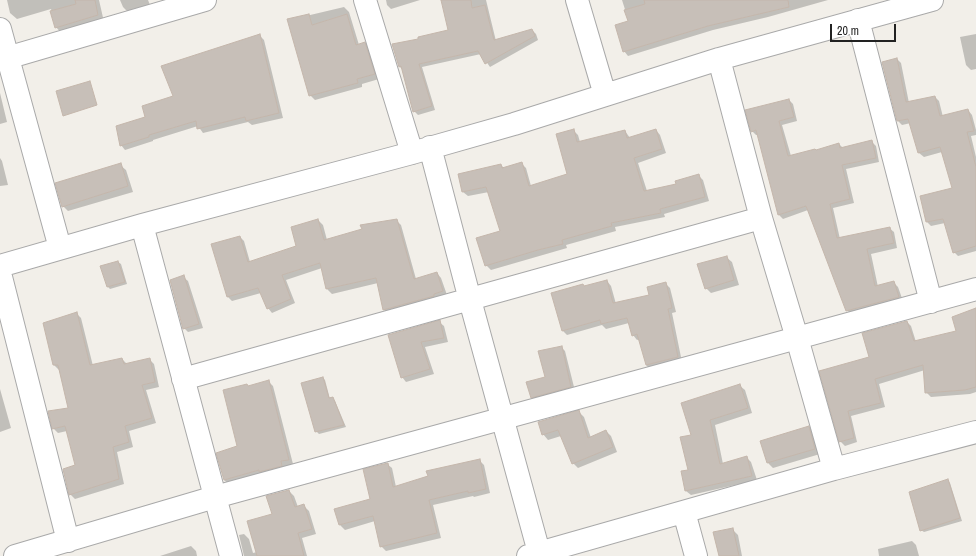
<!DOCTYPE html>
<html>
<head>
<meta charset="utf-8">
<style>
  body { margin:0 }
  #map { position:relative; width:976px; height:556px; overflow:hidden; background:#f2efe9; font-family:"Archivo Narrow",sans-serif }
  canvas { display:block }
  .scale { position:absolute; left:830px; top:24px; width:66px; height:18px; box-sizing:border-box; border:2px solid #222; border-top:0; padding-left:5px; font-size:12px; line-height:14px; white-space:nowrap; color:#222; -webkit-text-stroke:3px #fff; paint-order:stroke }
</style>
</head>
<body>
<div id="map">
<canvas width="976" height="556"></canvas>
<div class="scale">20 m</div>
</div>
<script>
const ctx = document.querySelector('canvas').getContext('2d');
ctx.lineJoin = 'round';
function fill(path, color) { ctx.fillStyle = color; ctx.fill(path, 'evenodd'); }
const poly = rows => new Path2D(rows.map(r => 'M' + r).join(''));
function strokePath(path, color, width, dash) { ctx.strokeStyle = color; ctx.lineWidth = width; ctx.lineCap = dash ? 'butt' : 'round'; ctx.setLineDash(dash || []); ctx.stroke(path); }
fill(poly([
  [7,0,99,0,104,22,62,34,56,27,51,9,17,19,10,13],
  [120,0,148,0,150,5,130,14,123,7],
  [386,0,420,0,391,9,387,5],
  [442,0,486,0,496,41,532,30,536,34,538,40,490,67,481,54,422,67,435,110,418,115,414,111,402,69,399,66,420,40,449,31],
  [622,0,828,0,768,17,713,30,628,56,624,51,629,22],
  [344,7,349,12,359,45,365,43,370,48,379,79,362,84,362,87,315,100,310,95,289,20],
  [976,34,976,69,971,70,966,65,960,37],
  [260,36,264,40,283,118,252,125,248,122,203,133,198,126,153,140,153,141,125,150,121,145,147,118],
  [897,59,901,63,909,103,935,97,939,101,943,117,968,110,972,115,976,130,976,135,971,136,976,157,976,251,958,256,954,252,945,223,931,226,927,222,953,189,942,152,924,157,919,153,911,123,902,125,898,121],
  [0,93,7,122,0,124],
  [789,100,793,104,797,121,782,125,791,156,816,151,839,144,843,148,871,141,876,146,879,162,846,169,854,203,833,208,840,239,889,228,894,232,897,248,871,254,878,287,894,283,898,287,903,301,851,314,847,310,808,210,783,219,779,215,759,135,756,135,752,131],
  [573,130,578,135,580,142,625,131,630,138,656,130,660,135,666,153,638,163,647,191,677,184,698,175,703,180,709,201,664,214,665,217,615,227,616,231,566,245,567,248,491,270,486,265,501,231,489,192,468,196,463,192,501,165,504,168,521,163,526,168,531,186,568,175],
  [0,158,2,161,8,185,0,186],
  [120,165,126,170,133,192,68,211,63,206],
  [318,220,323,225,327,240,396,220,401,225,416,279,437,273,441,278,447,295,389,314,384,310,378,283,332,294,327,289,322,268,286,280,295,303,272,313,268,308,261,293,232,301,227,296,240,237,244,241,250,262,298,247],
  [726,257,732,262,739,285,711,293,706,288],
  [118,262,121,264,127,284,110,289,108,287],
  [183,277,188,281,203,328,188,332,184,328],
  [607,281,611,286,616,304,650,295,665,283,670,288,676,312,672,313,682,362,651,370,646,365,640,339,637,340,633,335,629,323,606,329,602,325,567,335,563,331,584,287],
  [976,309,976,392,970,394,931,397,926,392,925,370,879,384,885,407,851,416,857,442,845,446,840,441,820,371,870,358,907,322,911,326,916,342,958,332],
  [77,314,81,318,93,366,122,359,127,364,149,359,154,364,159,387,146,390,156,423,129,431,133,447,117,452,124,484,75,499,70,494,76,466,67,431,58,433,53,428,69,408,59,370,54,365],
  [439,322,444,326,448,342,425,347,434,374,406,382,402,377,389,336],
  [561,347,565,351,575,391,536,401,532,397,547,378],
  [323,378,325,380,330,399,332,398,335,401,346,427,319,434,316,431],
  [268,381,273,386,293,464,230,485,224,480,238,447,249,387],
  [740,386,745,390,752,413,715,425,723,464,747,458,751,462,757,480,691,495,686,491,692,436],
  [0,389,11,428,0,432],
  [579,412,584,417,591,438,606,431,611,436,617,452,578,468,573,463,561,436,548,440,543,434],
  [809,427,814,433,820,454,773,468,768,463],
  [479,460,484,465,490,493,474,497,473,496,433,505,441,538,386,551,381,546,375,521,345,530,340,525,336,510,371,500,387,464,392,468,396,487],
  [948,480,950,483,962,521,924,532,921,530],
  [289,491,294,496,298,507,304,506,309,511,316,534,302,538,307,556,244,556,239,535,244,534,249,539,253,553,257,552,273,514],
  [732,529,738,535,742,556,720,556],
  [912,541,916,545,919,556,879,556,878,549],
  [191,546,196,551,197,556,160,556]
]), '#0003');
const building = poly([
  [75,0,95,0,98,15,55,28,50,11,76,4,75,0],
  [441,0,471,0,472,8,485,5,494,40,532,29,535,36,485,64,478,51,419,64,432,106,413,112,401,66,399,67,392,44,418,39,418,37,448,30,441,0],
  [644,0,788,0,789,7,708,26,623,52,615,25,628,21,624,10,645,4,644,0],
  [309,14,312,25,347,14,356,45,365,42,375,74,357,79,358,83,309,96,287,19,309,14],
  [260,34,279,113,246,121,245,117,197,129,196,121,149,135,149,137,120,146,116,126,145,117,142,106,173,96,161,66,260,34],
  [897,58,906,102,935,96,940,116,968,109,974,131,967,132,976,167,976,246,953,253,943,219,926,222,920,196,952,188,940,147,918,153,908,119,897,121,882,62,897,58],
  [90,81,97,105,63,116,56,91,90,81],
  [789,99,794,117,779,121,788,156,815,149,816,150,839,143,840,148,872,140,876,158,842,165,850,199,830,204,837,238,890,227,894,243,867,249,875,286,894,281,899,297,846,311,806,206,778,215,756,130,751,132,745,110,789,99],
  [574,129,577,142,625,130,627,138,656,129,662,149,634,158,644,191,676,184,675,181,699,174,705,197,660,209,661,213,611,223,612,226,562,240,563,244,538,250,485,266,476,238,500,231,486,187,462,192,458,174,501,164,502,168,522,162,529,186,567,174,556,134,574,129],
  [121,163,128,186,62,207,55,183,121,163],
  [318,219,324,240,362,229,360,225,397,219,414,279,437,272,443,291,434,294,434,296,383,310,376,278,326,289,320,263,282,275,291,299,267,309,258,288,227,297,211,244,240,236,248,262,296,246,291,227,318,219],
  [727,256,734,280,705,289,697,264,727,256],
  [118,261,125,282,107,287,100,266,118,261],
  [184,275,199,324,183,329,170,280,184,275],
  [607,280,613,303,649,295,647,287,666,282,672,308,668,309,678,357,646,365,637,334,632,336,627,318,601,324,600,320,562,331,551,293,583,284,584,286,607,280],
  [976,308,976,387,965,390,925,393,923,365,875,379,881,403,848,411,854,438,839,442,819,371,869,357,862,333,907,321,914,341,956,331,952,317,976,308],
  [77,312,90,365,122,358,124,364,150,358,155,382,142,385,152,418,125,426,129,442,113,447,119,479,69,495,63,469,75,465,65,426,52,429,48,411,68,408,58,365,53,365,43,323,77,312],
  [440,320,444,338,421,342,430,369,401,378,388,335,440,320],
  [562,346,571,387,531,398,526,382,545,377,538,351,562,346],
  [323,377,329,398,333,397,344,425,315,432,301,383,323,377],
  [269,380,289,460,281,461,282,466,259,472,259,470,224,480,216,453,237,446,223,390,247,384,248,386,269,380],
  [740,384,748,408,710,420,720,464,747,456,752,476,685,491,681,471,688,470,680,437,691,435,681,403,740,384],
  [579,410,588,438,606,430,613,447,572,464,558,430,542,435,538,422,579,410],
  [809,426,815,449,767,463,760,441,809,426],
  [480,459,486,489,468,493,468,491,429,500,437,533,380,547,373,516,339,525,334,509,370,499,363,469,388,463,393,487,428,476,426,471,480,459],
  [948,479,960,518,920,531,909,492,948,479],
  [289,490,295,507,304,504,312,529,298,533,304,556,257,556,247,521,272,514,266,496,289,490],
  [733,528,739,556,719,556,713,532,733,528]
]);
fill(building, '#c7bfb8');
strokePath(building, '#c4b6ab', 1);
const minor = poly([
  [365,0,412,153],
  [577,0,605,95],
  [858,20,931,302],
  [0,29,60,248],
  [719,59,761,218,797,338,834,469],
  [0,60,205,0],
  [430,147,470,300,540,556],
  [142,225,231,556],
  [0,266,142,225,412,153,514,124,719,59,932,0],
  [0,273,68,541],
  [183,379,761,218],
  [684,512,696,556],
  [15,556,215,497,976,289],
  [528,556,834,469,976,432]
]);
strokePath(minor, '#a9a9a9', 24);
strokePath(minor, '#fff', 22);
</script>
</body>
</html>
